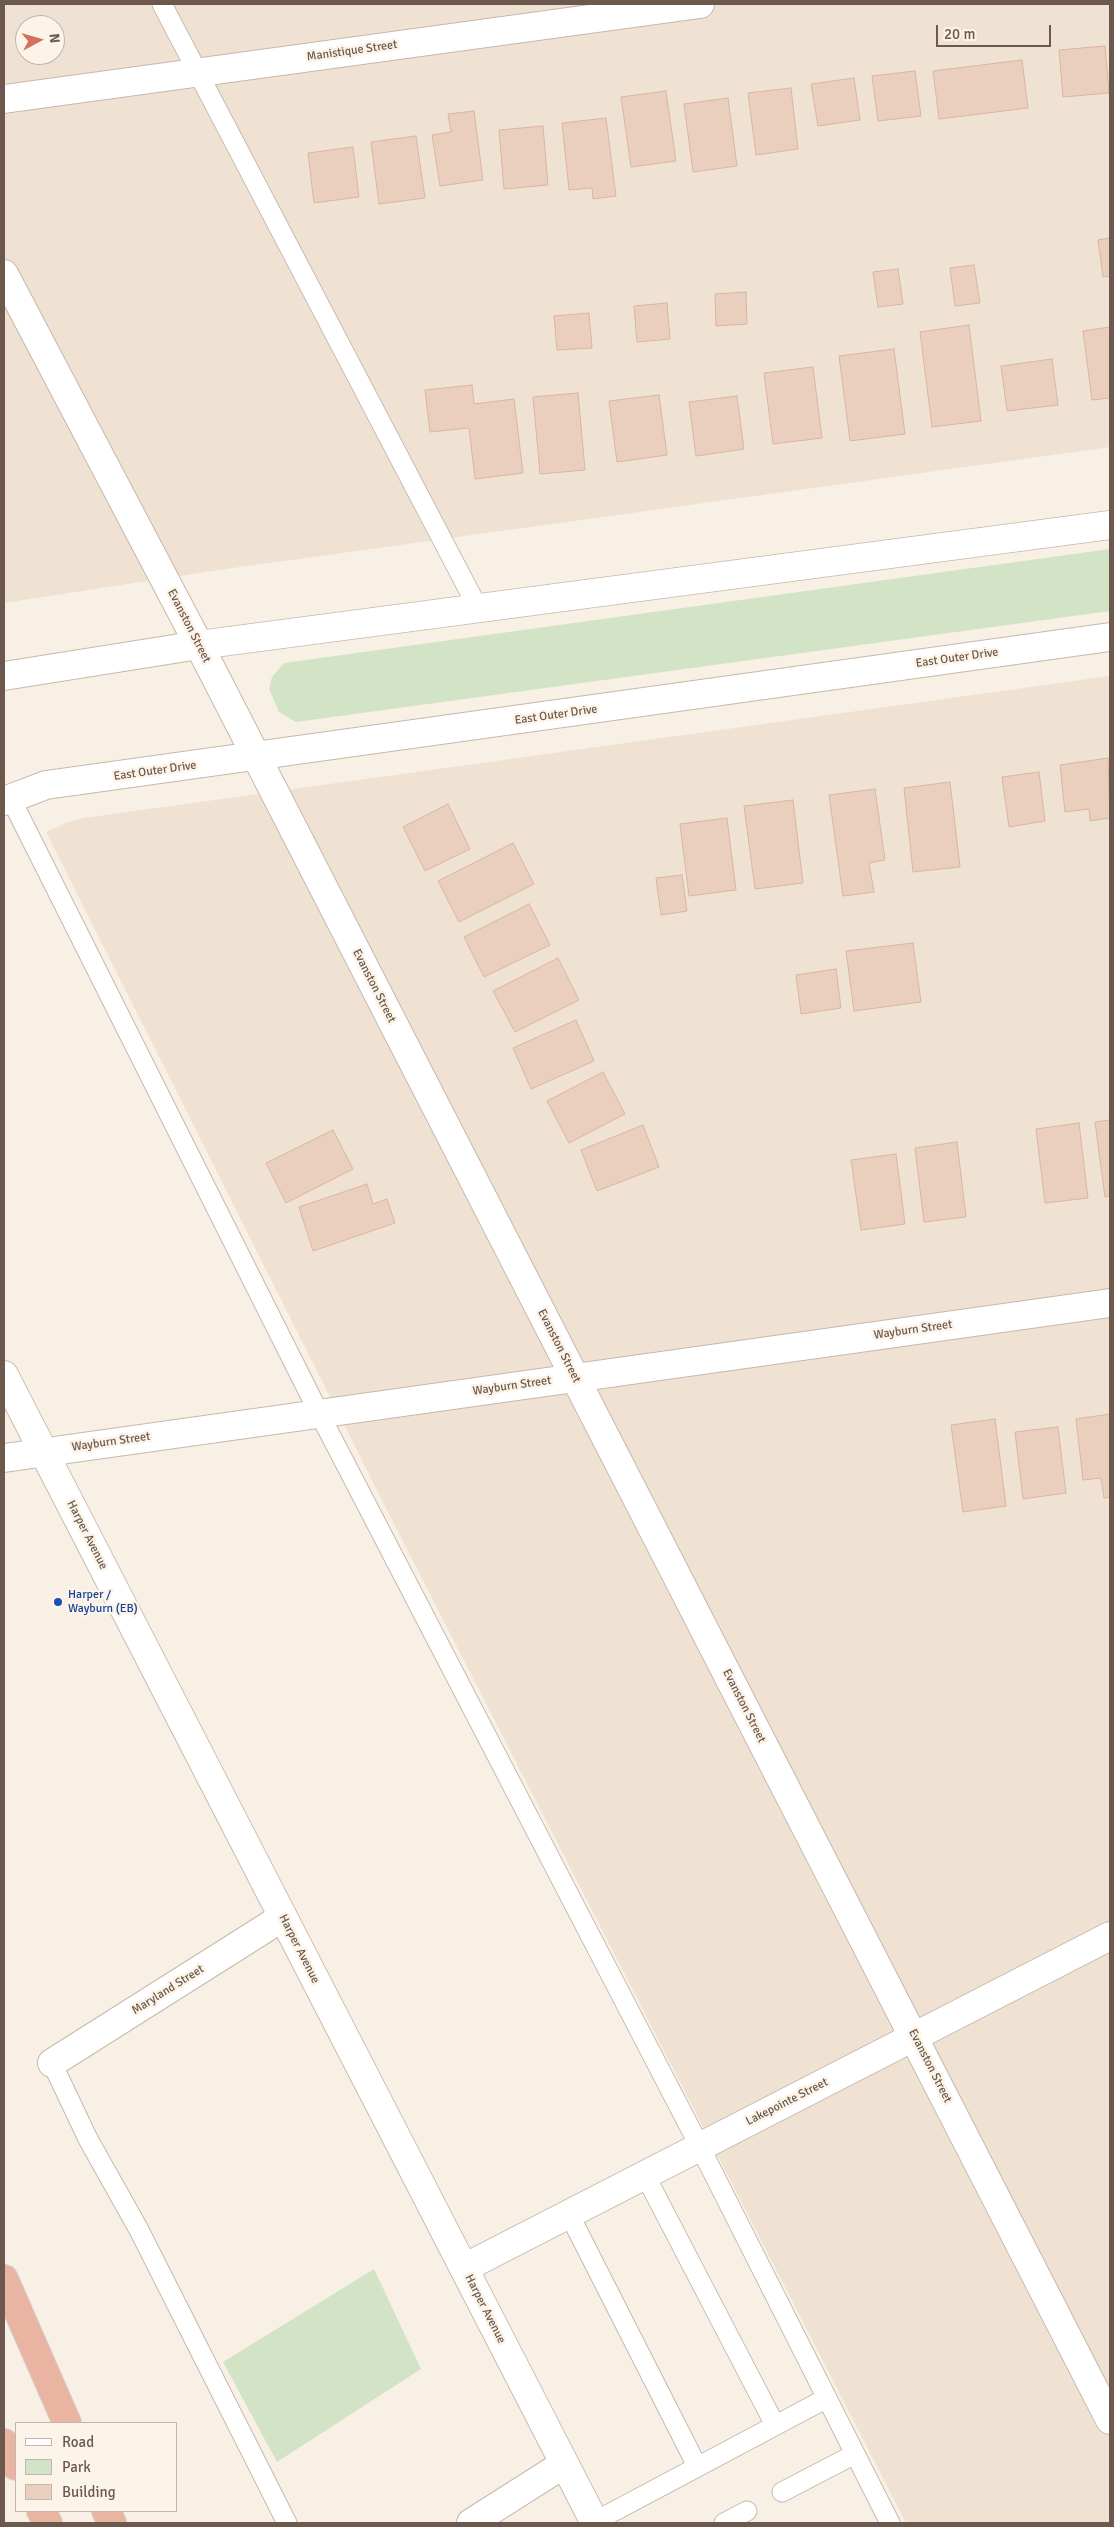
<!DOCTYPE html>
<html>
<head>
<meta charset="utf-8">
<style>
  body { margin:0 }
  #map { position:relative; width:1114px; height:2527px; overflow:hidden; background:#f8f0e4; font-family:Signika,sans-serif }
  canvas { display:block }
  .frame { position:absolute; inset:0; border:5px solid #6d584d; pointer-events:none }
  .legend { position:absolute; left:15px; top:2422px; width:162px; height:90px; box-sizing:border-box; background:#fcf4e9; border:1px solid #c3b6ab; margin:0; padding:6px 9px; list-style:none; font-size:15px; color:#6d584d }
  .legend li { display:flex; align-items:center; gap:10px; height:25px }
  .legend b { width:25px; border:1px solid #c3b6ab }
  .north { position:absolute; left:15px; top:15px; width:50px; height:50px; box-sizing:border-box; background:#fcf4e9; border:1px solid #c3b6ab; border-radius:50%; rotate:84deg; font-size:14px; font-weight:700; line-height:20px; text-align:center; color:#6d584d }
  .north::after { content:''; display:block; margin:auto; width:18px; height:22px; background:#d2725a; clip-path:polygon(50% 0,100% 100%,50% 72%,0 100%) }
  .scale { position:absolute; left:936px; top:25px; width:115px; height:22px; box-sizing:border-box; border:2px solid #6d584d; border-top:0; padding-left:6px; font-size:15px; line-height:18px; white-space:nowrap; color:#6d584d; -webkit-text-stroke:4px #fcf4e9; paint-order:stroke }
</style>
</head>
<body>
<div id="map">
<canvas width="1114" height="2527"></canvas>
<div class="frame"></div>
<ul class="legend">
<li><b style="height:6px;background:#fff"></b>Road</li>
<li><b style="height:14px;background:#d2e4c5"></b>Park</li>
<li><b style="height:14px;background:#eacfbf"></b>Building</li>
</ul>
<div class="north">N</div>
<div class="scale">20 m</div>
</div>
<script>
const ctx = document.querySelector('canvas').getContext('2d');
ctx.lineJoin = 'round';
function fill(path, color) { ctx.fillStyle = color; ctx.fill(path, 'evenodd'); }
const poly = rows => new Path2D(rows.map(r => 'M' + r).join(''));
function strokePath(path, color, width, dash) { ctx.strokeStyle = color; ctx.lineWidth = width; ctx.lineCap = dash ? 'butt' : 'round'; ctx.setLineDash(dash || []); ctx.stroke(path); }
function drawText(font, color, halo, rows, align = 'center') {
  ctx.font = font + ' Signika,sans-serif'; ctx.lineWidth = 5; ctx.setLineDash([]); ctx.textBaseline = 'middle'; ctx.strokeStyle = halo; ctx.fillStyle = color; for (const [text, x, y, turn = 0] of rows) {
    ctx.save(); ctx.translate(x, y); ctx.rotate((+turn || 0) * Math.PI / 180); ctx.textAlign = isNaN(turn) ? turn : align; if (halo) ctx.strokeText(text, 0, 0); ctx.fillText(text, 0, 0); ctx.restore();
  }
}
fill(poly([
  [4,4,1110,4,1110,447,219,570,4,603],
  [25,25,55,25,55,55,25,55],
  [1110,676,1110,2523,906,2523,393,1522,46,832,68,822,84,818]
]), '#efe2d3');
fill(poly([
  [1110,549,1110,611,296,722,279,712,269,689,272,677,284,663],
  [374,2269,421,2369,277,2462,223,2362]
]), '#d2e4c5');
const building = poly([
  [1105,46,1109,93,1063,97,1059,50,1105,46],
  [1022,60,1028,108,939,119,933,71,1022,60],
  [915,71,921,116,878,121,872,76,915,71],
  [854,78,860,120,818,126,811,84,854,78],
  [791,88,798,149,756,155,748,93,791,88],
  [666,91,676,161,631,167,621,97,666,91],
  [728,98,737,166,693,172,684,104,728,98],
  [474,111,483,180,440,186,432,135,451,132,448,114,474,111],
  [606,118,616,196,593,199,592,188,569,190,562,123,606,118],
  [543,126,548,185,504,189,499,130,543,126],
  [416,136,425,198,379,204,371,142,416,136],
  [353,147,359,197,314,203,308,153,353,147],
  [1110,238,1110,276,1103,277,1098,240,1110,238],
  [974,265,980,303,955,306,950,268,974,265],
  [898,269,903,304,878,307,873,272,898,269],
  [746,292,747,324,716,326,715,294,746,292],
  [667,303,670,339,637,342,634,306,667,303],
  [589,313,592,348,557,350,554,316,589,313],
  [969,325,981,421,932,427,920,332,969,325],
  [1110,327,1110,398,1092,400,1083,331,1110,327],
  [894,349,905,434,850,441,839,356,894,349],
  [1052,359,1058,405,1007,411,1001,366,1052,359],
  [813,367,822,438,773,444,764,373,813,367],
  [472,385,474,404,514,399,523,473,475,479,469,428,430,432,425,390,472,385],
  [578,393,585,470,540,474,533,397,578,393],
  [659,395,667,455,617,462,609,401,659,395],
  [737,396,744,449,696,456,689,402,737,396],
  [1108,758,1110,818,1090,821,1089,809,1065,812,1060,765,1108,758],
  [1039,772,1045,821,1009,827,1002,777,1039,772],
  [950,782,960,867,913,872,904,788,950,782],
  [875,789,885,860,869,863,874,892,843,896,829,795,875,789],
  [793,800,803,883,755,889,744,806,793,800],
  [448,804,470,849,425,871,403,827,448,804],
  [727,818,736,890,689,896,680,824,727,818],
  [513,843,534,884,459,922,438,881,513,843],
  [682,875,687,911,661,915,656,878,682,875],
  [529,904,550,945,484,977,464,937,529,904],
  [913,943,921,1002,854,1011,846,951,913,943],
  [558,958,579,1000,515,1032,493,991,558,958],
  [836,969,841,1008,801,1014,796,975,836,969],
  [576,1020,594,1061,531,1089,513,1048,576,1020],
  [603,1072,625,1114,569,1143,547,1101,603,1072],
  [1110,1120,1110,1196,1105,1197,1095,1122,1110,1120],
  [1079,1123,1088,1198,1045,1203,1036,1129,1079,1123],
  [643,1125,659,1167,597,1191,581,1150,643,1125],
  [333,1130,353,1169,286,1203,266,1163,333,1130],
  [957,1142,966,1217,924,1222,915,1148,957,1142],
  [896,1154,905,1224,861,1230,851,1160,896,1154],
  [367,1184,373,1204,387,1199,395,1223,313,1251,299,1207,367,1184],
  [1110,1414,1110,1497,1104,1498,1101,1478,1083,1480,1076,1419,1110,1414],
  [995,1419,1006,1506,963,1512,951,1425,995,1419],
  [1058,1427,1066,1493,1023,1499,1015,1432,1058,1427]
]);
fill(building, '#eacfbf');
strokePath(building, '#dab6a2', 1);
const service = poly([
  [162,4,478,608],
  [10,797,319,1413,700,2147,890,2523],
  [52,2063,88,2139,139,2230,287,2523],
  [645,2175,775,2425],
  [569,2214,697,2466],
  [782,2492,855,2454],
  [594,2522,827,2398],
  [724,2523,747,2511]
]);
const minor = poly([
  [4,99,700,4],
  [4,274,199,645,1110,2420],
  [4,1458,1110,1303],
  [52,2063,283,1917],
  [464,2268,1110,1936],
  [471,2523,564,2464]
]);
const tertiary = poly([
  [4,676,199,645,1110,525],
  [4,801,46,785,1110,637]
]);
const secondary = poly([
  [4,1375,595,2523]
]);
const motorway = poly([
  [4,2279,67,2423],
  [4,2443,16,2466],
  [41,2511,48,2523],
  [106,2511,112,2523]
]);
strokePath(service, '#c7b8ac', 21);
strokePath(minor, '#c7b8ac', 30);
strokePath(tertiary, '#c7b8ac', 30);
strokePath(secondary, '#ccbaad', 30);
strokePath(motorway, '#d6d0cd', 30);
strokePath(service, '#fff', 19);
strokePath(minor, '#fff', 28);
strokePath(tertiary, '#fff', 28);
strokePath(secondary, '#fff', 28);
strokePath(motorway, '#eab4a3', 28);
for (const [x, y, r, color] of [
  [58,1602,5,"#1a4fb4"]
]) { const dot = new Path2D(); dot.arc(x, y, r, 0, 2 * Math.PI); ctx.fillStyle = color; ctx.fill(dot); strokePath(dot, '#fcf4e9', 2); }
drawText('12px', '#6d584d', '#fcf4e9', [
  ["Manistique Street",352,51,-8],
  ["Evanston Street",189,626,63],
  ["East Outer Drive",957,658,-8],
  ["East Outer Drive",556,715,-8],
  ["East Outer Drive",155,771,-8],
  ["Evanston Street",374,986,63],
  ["Wayburn Street",913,1330,-8],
  ["Evanston Street",559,1346,63],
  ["Wayburn Street",512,1386,-8],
  ["Wayburn Street",111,1442,-8],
  ["Harper Avenue",87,1535,63],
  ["Evanston Street",744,1706,63],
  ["Harper Avenue",299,1949,63],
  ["Maryland Street",168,1990,-32],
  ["Evanston Street",930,2066,63],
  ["Lakepointe Street",787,2102,-27],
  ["Harper Avenue",485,2309,63]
]);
drawText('12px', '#164399', '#fcf4e9', [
  ["Harper /",68,1595],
  ["Wayburn (EB)",68,1609]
], 'left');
</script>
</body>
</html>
